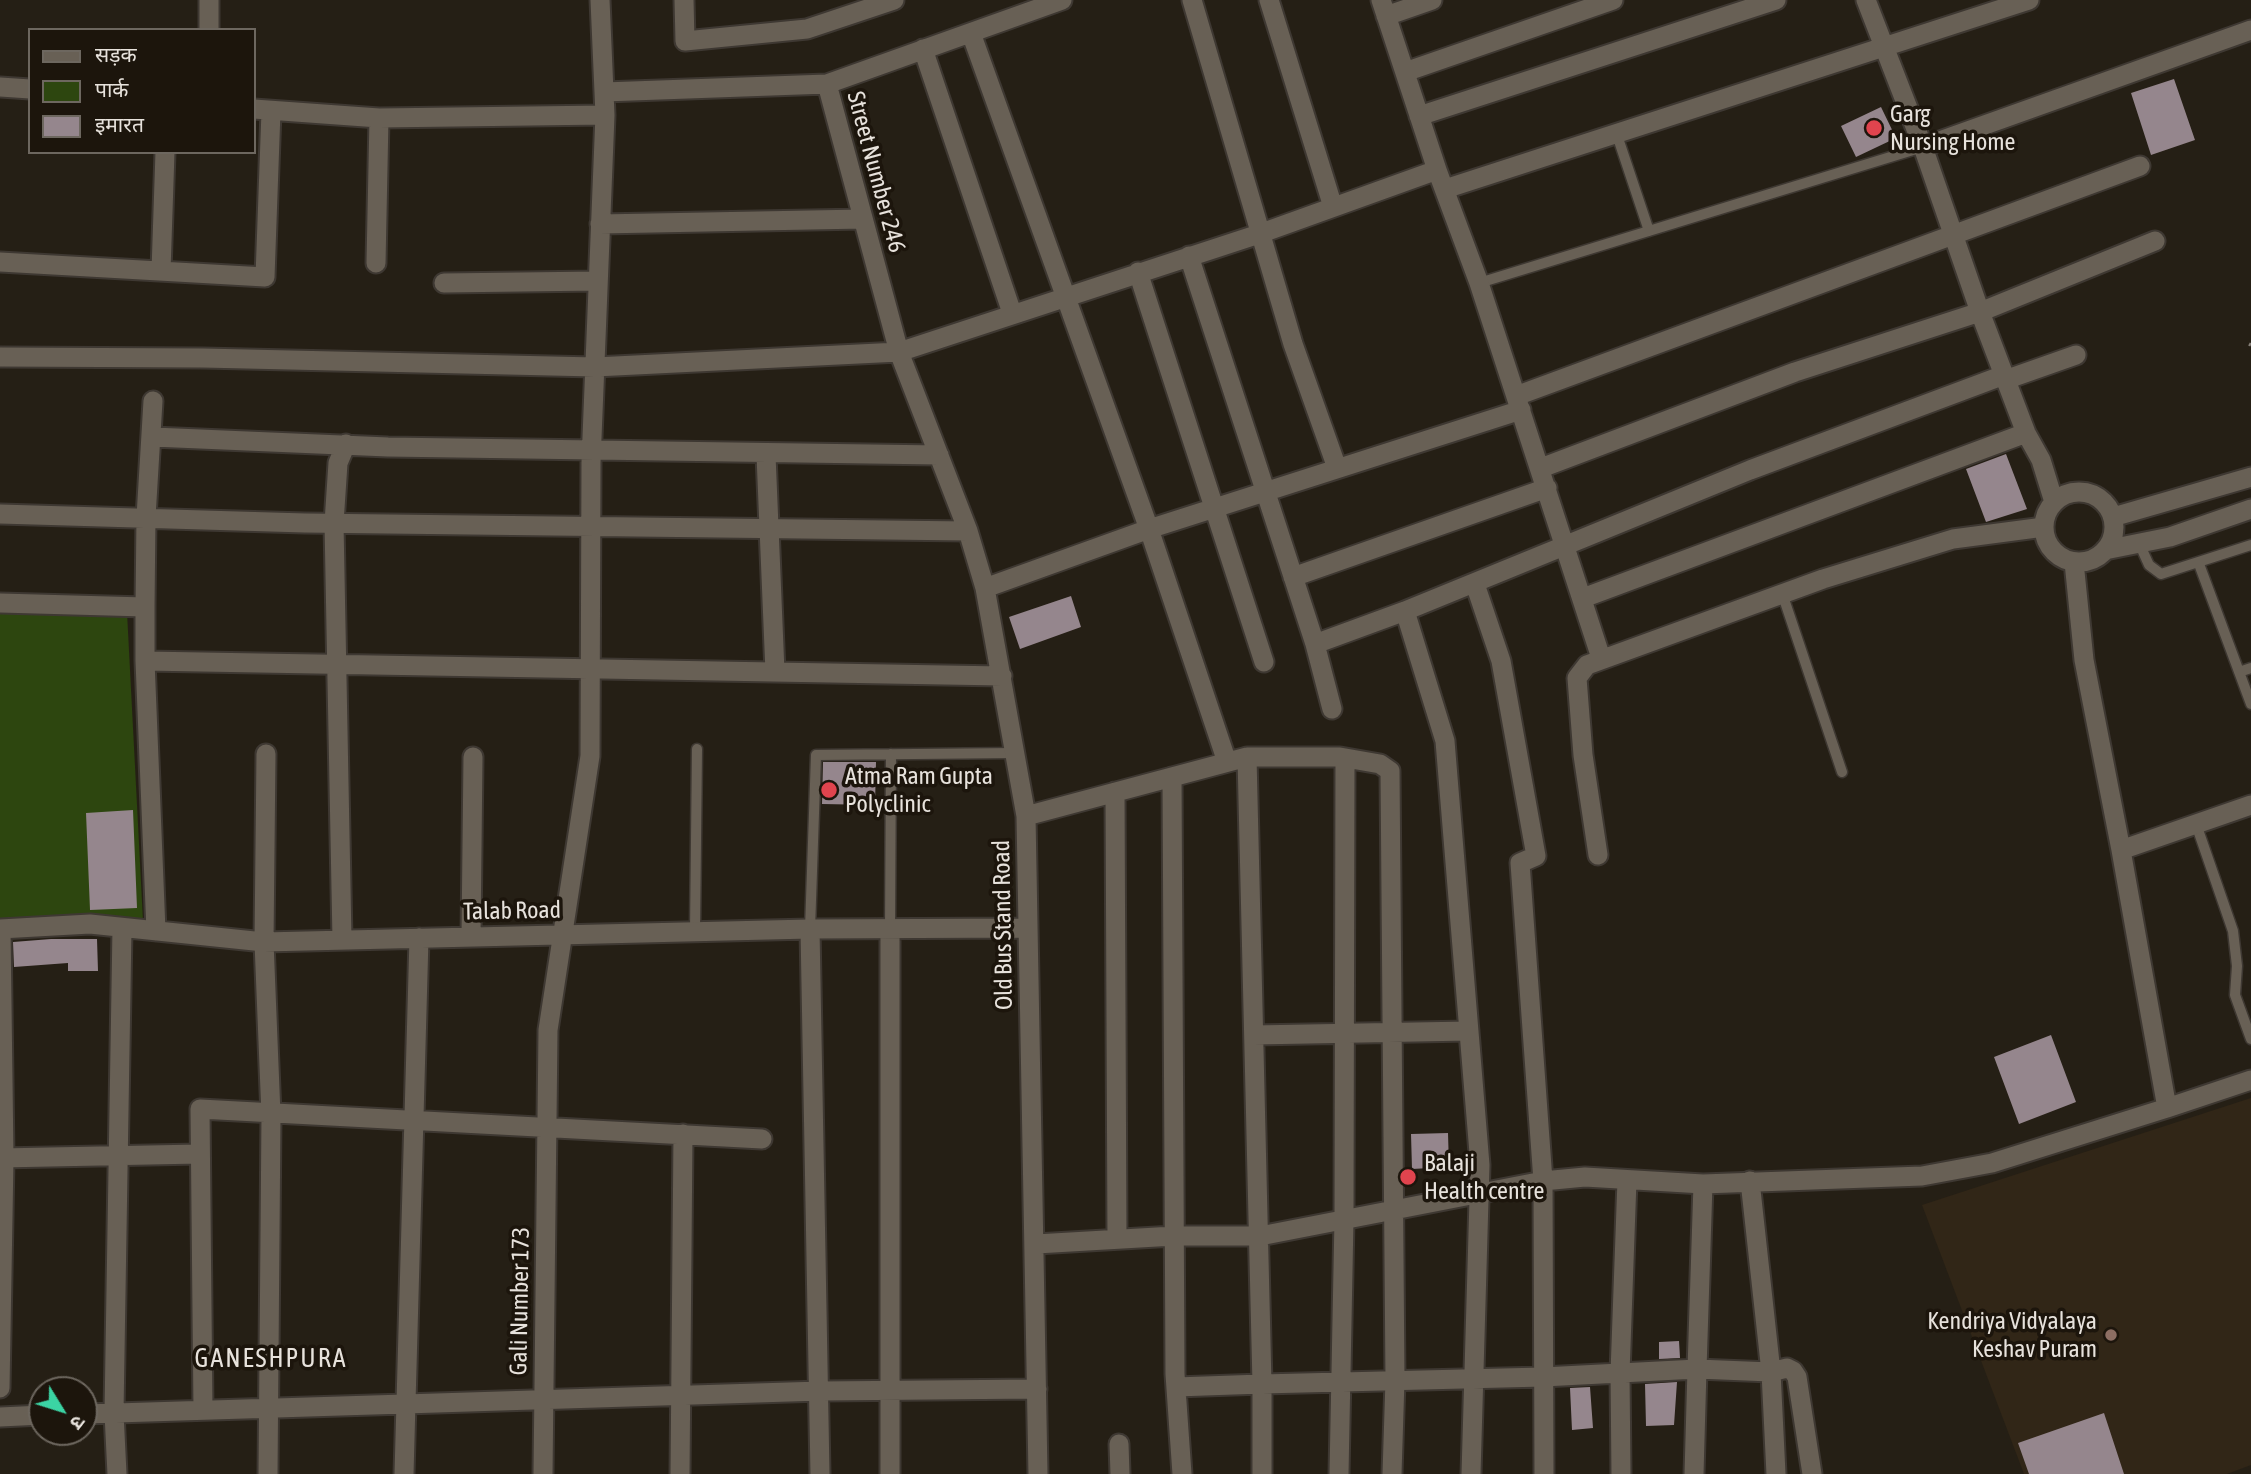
<!DOCTYPE html>
<html>
<head>
<meta charset="utf-8">
<style>
  body { margin:0 }
  #map { position:relative; width:2251px; height:1474px; overflow:hidden; background:#251f15; font-family:"Asap Condensed","Noto Sans Devanagari",sans-serif }
  canvas { display:block }
  .legend { position:absolute; left:28px; top:28px; width:228px; height:126px; box-sizing:border-box; background:#1c150c; border:2px solid #6d675f; margin:0; padding:9px 12px; list-style:none; font-size:21px; color:#e7e2dc }
  .legend li { display:flex; align-items:center; gap:14px; height:35px }
  .legend b { width:35px; border:2px solid #6d675f }
  .north { position:absolute; left:28px; top:1376px; width:70px; height:70px; box-sizing:border-box; background:#1c150c; border:2px solid #6d675f; border-radius:50%; rotate:128deg; font-size:19px; font-weight:700; line-height:28px; text-align:center; color:#e7e2dc }
  .north::after { content:''; display:block; margin:auto; width:24px; height:32px; background:#3bd4a4; clip-path:polygon(50% 0,100% 100%,50% 72%,0 100%) }
</style>
</head>
<body>
<div id="map">
<canvas width="2251" height="1474"></canvas>
<ul class="legend">
<li><b style="height:9px;background:#686055"></b>सड़क</li>
<li><b style="height:19px;background:#2d460f"></b>पार्क</li>
<li><b style="height:19px;background:#95868d"></b>इमारत</li>
</ul>
<div class="north">उ</div>
</div>
<script>
const ctx = document.querySelector('canvas').getContext('2d');
ctx.lineJoin = 'round';
function fill(path, color) { ctx.fillStyle = color; ctx.fill(path, 'evenodd'); }
const poly = rows => new Path2D(rows.map(r => 'M' + r).join(''));
function strokePath(path, color, width, dash) { ctx.strokeStyle = color; ctx.lineWidth = width; ctx.lineCap = dash ? 'butt' : 'round'; ctx.setLineDash(dash || []); ctx.stroke(path); }
function drawText(font, color, halo, rows, align = 'center') {
  ctx.font = font + ' "Asap Condensed",sans-serif'; ctx.lineWidth = 7; ctx.setLineDash([]); ctx.textBaseline = 'middle'; ctx.strokeStyle = halo; ctx.fillStyle = color; for (const [text, x, y, turn = 0] of rows) {
    ctx.save(); ctx.translate(x, y); ctx.rotate((+turn || 0) * Math.PI / 180); ctx.textAlign = isNaN(turn) ? turn : align; if (halo) ctx.strokeText(text, 0, 0); ctx.fillText(text, 0, 0); ctx.restore();
  }
}
fill(poly([
  [2251,1098,2251,1465,2227,1474,2024,1474,1922,1205]
]), '#312617');
fill(poly([
  [0,610,127,612,143,921,0,921]
]), '#2d460f');
fill(poly([
  [2174,79,2195,140,2151,155,2131,93],
  [1881,107,1896,138,1856,157,1841,126],
  [2006,454,2027,509,1986,522,1966,469],
  [1071,596,1081,627,1020,649,1009,617],
  [823,762,876,762,875,805,822,804],
  [133,810,137,908,90,910,86,813],
  [51,939,97,939,98,971,68,971,68,963,14,967,13,942],
  [2051,1035,2076,1102,2019,1124,1994,1057],
  [1448,1133,1449,1167,1412,1169,1411,1134],
  [1679,1341,1680,1358,1659,1359,1659,1342],
  [1677,1382,1674,1425,1646,1426,1645,1384],
  [1590,1387,1593,1428,1572,1430,1570,1388],
  [2104,1413,2124,1474,2029,1474,2018,1443]
]), '#95868d');
const lane = poly([
  [1617,135,1649,231],
  [1479,283,1923,147],
  [2139,543,2149,565,2161,574,2251,545],
  [2199,564,2251,704],
  [1782,593,1842,772],
  [2239,672,2251,668],
  [2196,824,2233,931,2237,966,2235,995,2251,1039],
  [810,929,816,755,1015,753],
  [890,930,891,754],
  [695,931,697,749]
]);
const street = poly([
  [684,0,685,41,807,29,894,0],
  [1192,0,1293,344,1337,468],
  [1269,0,1333,207],
  [1381,0,1437,170],
  [1866,0,1923,147,1980,312,2026,433,2041,460,2054,502],
  [1386,16,1432,0],
  [209,30,209,0],
  [971,33,1149,529,1227,762],
  [923,49,1012,313],
  [1405,72,1613,0],
  [827,84,899,352,968,531,985,588,1026,816,1038,1474],
  [0,87,30,89],
  [604,92,827,84,1062,0],
  [254,109,379,118,605,115],
  [1419,116,1776,0],
  [1923,147,2251,30],
  [1445,189,2029,0],
  [600,224,863,219],
  [1189,256,1315,644,1332,709],
  [0,262,265,277,271,111],
  [376,263,379,118],
  [161,271,165,152],
  [1138,272,1264,662],
  [444,283,598,281],
  [0,357,203,358,595,367,899,352,1259,234,1437,170,1479,283,1601,658],
  [2005,380,2076,355],
  [1516,396,2140,166],
  [153,437,388,447,939,455],
  [766,455,775,672],
  [1541,468,1795,372,1980,312,2155,241],
  '2044 527a35 35 0 1 1 70 0a35 35 0 1 1-70 0Z',
  [0,514,305,523,968,531],
  [2113,517,2251,477],
  [2105,550,2170,537,2251,509],
  [2074,562,2084,660,2121,850,2167,1108,2251,1080],
  [1293,577,1547,488],
  [1475,584,1501,661,1536,856,1520,863,1543,1181,1544,1474],
  [985,588,1149,529,1521,410],
  [1583,598,2026,433],
  [0,603,145,607,145,661,1002,676],
  [145,607,146,517,153,401],
  [1405,611,1750,470,2004,375],
  [1315,644,1405,611,1445,741,1480,1165,1471,1474],
  [145,661,156,931],
  [266,754,264,942,271,1115,268,1474],
  [1247,757,1340,757,1380,764,1390,771,1395,1380,1392,1474],
  [1172,777,1175,1374,1182,1474],
  [1115,792,1117,1239],
  [1026,816,1247,757,1262,1384,1543,1377,1697,1369,1694,1474],
  [2121,850,2251,805],
  [1598,855,1583,755,1577,678,1587,665,1823,579,1953,539,2044,527],
  [0,929,90,924,264,942,810,929,1026,928],
  [810,929,820,1474],
  [890,930,890,1474],
  [471,936,473,757],
  [342,940,334,523,338,463,346,444],
  [1254,1035,1469,1031],
  [0,1158,199,1154],
  [1750,1181,1771,1372,1776,1474],
  [1703,1184,1697,1369,1771,1372,1787,1368,1793,1371,1797,1377,1812,1474],
  [1036,1244,1174,1236,1260,1236,1543,1181,1585,1177,1703,1184,1922,1176,1992,1163,2167,1108],
  [1176,1387,1262,1384,1262,1474],
  [0,1388,4,1158,1,929],
  [203,1410,200,1109,762,1139],
  [84,1414,821,1391,1037,1389],
  [0,1417,42,1415],
  [1119,1444,1120,1474],
  [117,1474,114,1413,122,928],
  [404,1474,419,938],
  [543,1474,548,1030,590,756,591,462,605,115,600,0],
  [680,1474,683,1134],
  [1339,1474,1344,1219,1345,758],
  [1621,1474,1620,1373,1627,1180]
]);
strokePath(lane, '#3e3832', 13);
strokePath(street, '#3e3832', 23);
strokePath(poly([
  [2249,344,2251,345]
]), '#868078', 3.5, [5, 5]);
strokePath(lane, '#686055', 10);
strokePath(street, '#686055', 19);
for (const [x, y, r, color] of [
  [1874,128,9,"#e0444e"],
  [829,790,9,"#e0444e"],
  [1408,1177,9,"#e0444e"],
  [2111,1335,7,"#8d6e63"]
]) { const dot = new Path2D(); dot.arc(x, y, r, 0, 2 * Math.PI); ctx.fillStyle = color; ctx.fill(dot); strokePath(dot, '#1c150c', 2.5); }
drawText('24px', '#e7e2dc', '#1c150c', [
  ["Garg",1890,114],
  ["Nursing Home",1890,142],
  ["Atma Ram Gupta",845,776],
  ["Polyclinic",845,804],
  ["Balaji",1424,1163],
  ["Health centre",1424,1191],
  ["Kendriya Vidyalaya",2097,1321,"right"],
  ["Keshav Puram",2097,1349,"right"]
], 'left');
drawText('24px', '#e7e2dc', '#1c150c', [
  ["Street Number 246",876,172,75],
  ["Talab Road",512,911,-1],
  ["Old Bus Stand Road",1003,925,-91],
  ["Gali Number 173",520,1301,-89]
]);
ctx.letterSpacing = '2px';
drawText('26px', '#e7e2dc', '#1c150c', [
  ["GANESHPURA",271,1359]
]);
ctx.letterSpacing = '0px';
</script>
</body>
</html>
